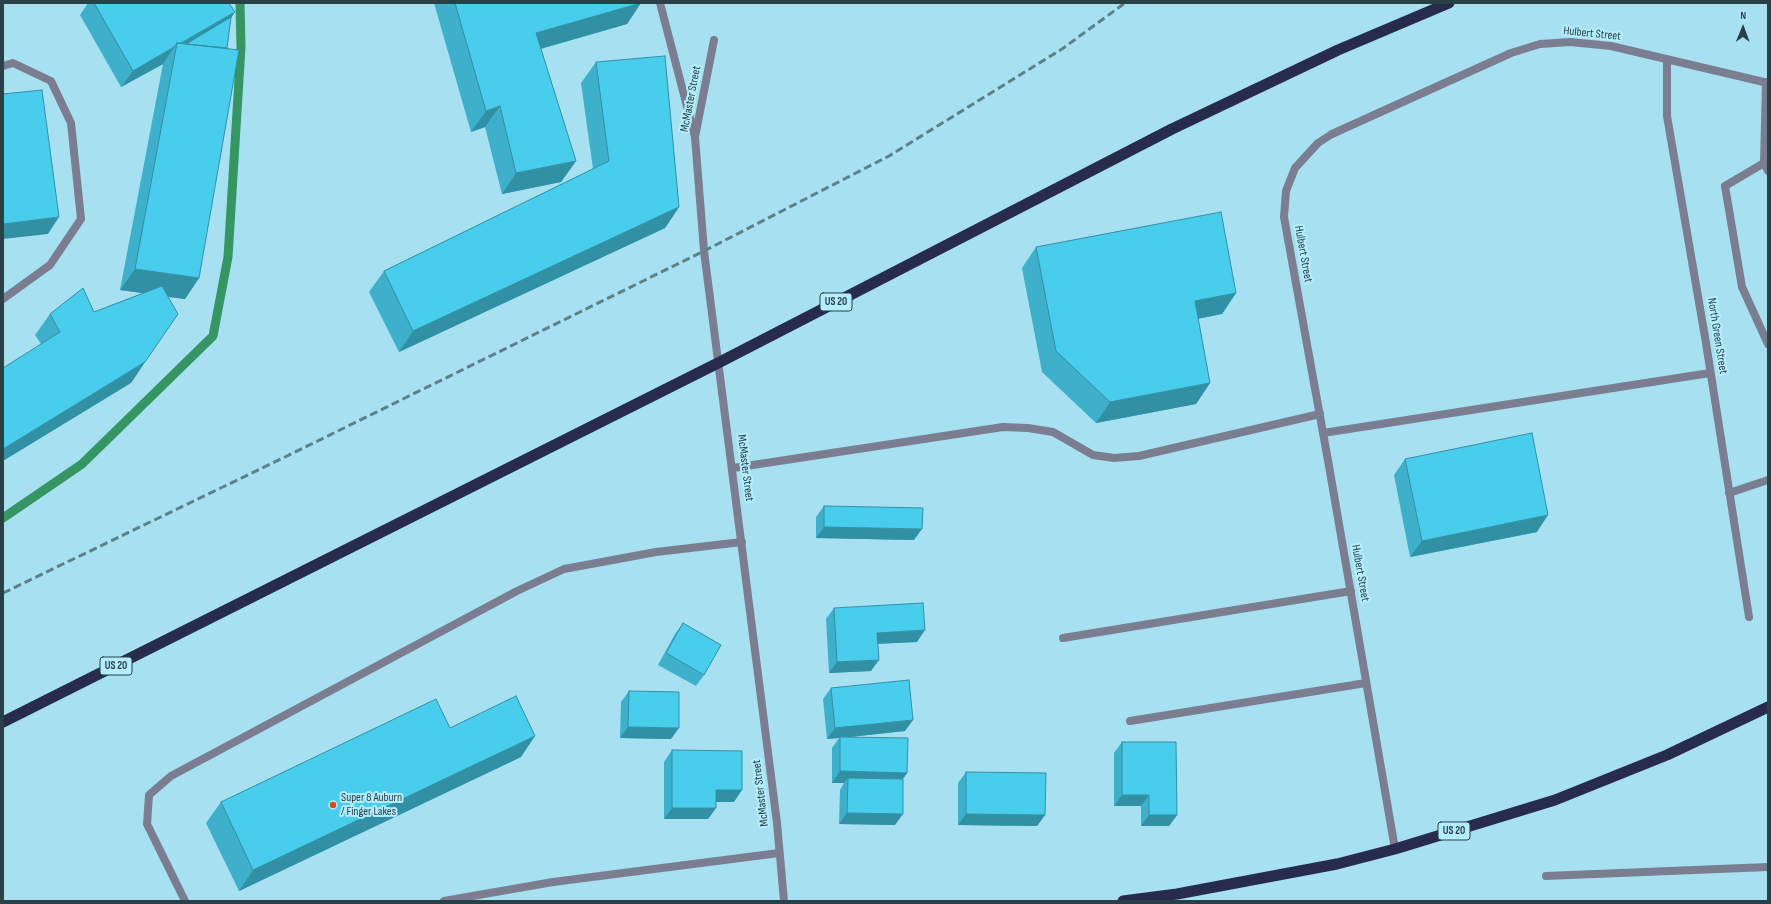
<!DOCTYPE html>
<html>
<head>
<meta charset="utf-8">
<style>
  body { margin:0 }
  #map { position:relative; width:1771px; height:904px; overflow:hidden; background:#a7e1f1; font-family:"Sofia Sans Condensed",sans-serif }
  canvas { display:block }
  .frame { position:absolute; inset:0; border:4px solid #294047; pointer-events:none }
  .north { position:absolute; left:1723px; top:8px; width:40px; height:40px; -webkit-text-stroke:3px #b4eefe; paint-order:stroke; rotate:1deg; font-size:11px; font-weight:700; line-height:16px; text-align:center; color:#294047 }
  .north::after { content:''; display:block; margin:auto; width:14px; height:18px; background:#294047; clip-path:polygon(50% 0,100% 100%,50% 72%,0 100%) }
</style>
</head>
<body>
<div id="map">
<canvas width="1771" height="904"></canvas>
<div class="frame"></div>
<div class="north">N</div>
</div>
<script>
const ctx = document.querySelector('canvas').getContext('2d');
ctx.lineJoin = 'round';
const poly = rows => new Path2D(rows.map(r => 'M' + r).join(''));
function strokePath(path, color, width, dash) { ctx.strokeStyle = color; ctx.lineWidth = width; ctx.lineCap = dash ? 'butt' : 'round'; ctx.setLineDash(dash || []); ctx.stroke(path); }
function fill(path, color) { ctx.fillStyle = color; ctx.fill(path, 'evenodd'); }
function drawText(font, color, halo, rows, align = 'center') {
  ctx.font = font + ' "Sofia Sans Condensed",sans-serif'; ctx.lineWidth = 4; ctx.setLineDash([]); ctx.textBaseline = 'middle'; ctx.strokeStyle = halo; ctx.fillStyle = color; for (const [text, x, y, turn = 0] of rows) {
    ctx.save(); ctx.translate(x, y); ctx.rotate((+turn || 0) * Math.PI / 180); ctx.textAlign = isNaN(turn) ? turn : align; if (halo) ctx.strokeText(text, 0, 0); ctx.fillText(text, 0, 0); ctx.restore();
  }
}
strokePath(poly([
  [3,518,82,464,213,336,228,257,241,47,240,3]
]), '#359663', 9);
strokePath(poly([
  [660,3,695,137],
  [3,66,13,63,51,81,71,123,81,219,50,265,3,299],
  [1766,82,1764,163,1768,171],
  [1764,163,1725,186,1742,287,1768,344],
  [1323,433,1710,373],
  [733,468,1003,427,1028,428,1053,432,1093,455,1114,458,1139,456,1320,414],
  [1729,493,1768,480],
  [1063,638,1351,591],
  [1130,721,1366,683],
  [1546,876,1768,867],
  [185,901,147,824,149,795,171,776,517,591,564,569,656,552,742,542],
  [444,901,553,882,779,853]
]), '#7b7e91', 8);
strokePath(poly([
  [714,40,695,137,704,251,777,823,784,901],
  [1667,59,1667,116,1706,343,1749,617],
  [1395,849,1329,466,1284,217,1286,191,1295,168,1318,143,1332,134,1511,53,1540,44,1570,42,1611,46,1768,83]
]), '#7b7e91', 8);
strokePath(poly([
  [3,722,720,362,1172,129,1338,50,1449,3],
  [1123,901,1177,894,1337,864,1395,849,1555,800,1667,755,1768,707]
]), '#282c4c', 11);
strokePath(poly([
  [3,593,285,457,704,251,889,156,1062,49,1125,3]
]), '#5c818b', 3, [8, 4]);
fill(poly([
  [88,3,235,12,231,18,199,278,185,299,168,297,145,362,131,383,41,344,35,335,50,314,94,312,143,293,120,290,163,64,121,87,80,15],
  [434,3,641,3,627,24,541,49,576,161,561,182,502,194,485,127,471,132],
  [596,62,679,207,665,228,399,352,369,292,384,271,593,169,581,83],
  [1036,247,1236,293,1222,314,1198,319,1210,383,1196,404,1096,423,1042,372,1022,268],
  [1405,459,1537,532,1410,557,1394,475],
  [824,506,914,540,816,538,816,517],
  [834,608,917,642,878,644,871,671,829,673,826,619],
  [683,623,704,675,696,686,658,665,675,634],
  [831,688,905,731,850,737,907,773,903,779,895,825,839,824,840,790,844,783,832,783,832,748,839,738,827,739,823,699],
  [629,691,671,739,620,738,621,702],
  [450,728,521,757,239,891,206,823,221,802],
  [1122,742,1177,815,1169,826,1141,826,1141,806,1114,806,1114,753],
  [672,750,734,802,716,802,716,808,708,819,664,819,664,762],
  [966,772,1045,815,1037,826,958,825,958,783]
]), '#3eb0cb');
fill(poly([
  [641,3,627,24,522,54,536,33],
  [235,12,223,29,173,65,177,46],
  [174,47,163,64,121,87,133,71],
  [500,106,485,127,471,132,486,111],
  [576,161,561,182,502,194,516,173],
  [679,207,665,228,399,352,413,331],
  [59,217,48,234,3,239,3,224],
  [135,269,199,278,185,299,120,290],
  [1236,293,1222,314,1180,322,1195,301],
  [145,362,131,383,3,461,3,449],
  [1210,383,1196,404,1096,423,1110,402],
  [1548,515,1537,532,1410,557,1422,541],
  [824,527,922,529,914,540,816,538],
  [925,630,917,642,869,644,877,633],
  [879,660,871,671,829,673,837,662],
  [913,720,905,731,840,738,840,737,839,738,827,739,835,728],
  [628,727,679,728,671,739,620,738],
  [535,736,521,757,239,891,253,870],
  [840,771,907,773,899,784,848,778,844,783,832,783],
  [716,790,742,790,734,802,708,802],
  [1122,795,1149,795,1141,806,1114,806],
  [672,808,716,808,708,819,664,819],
  [847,813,903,814,895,825,839,824],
  [966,814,1045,815,1037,826,958,825],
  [1149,815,1177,815,1169,826,1141,826]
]), '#3290a5');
const building = poly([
  [94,3,229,3,235,12,181,43,177,43,174,47,133,71,94,3],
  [455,3,641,3,536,33,576,161,516,173,500,106,486,111,455,3],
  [231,17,227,48,186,44,231,17],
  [177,43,239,50,199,278,135,269,177,43],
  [665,56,679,207,413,331,384,271,609,161,596,62,665,56],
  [42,90,59,217,3,224,3,94,42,90],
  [1221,212,1236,293,1195,301,1210,383,1110,402,1056,351,1036,247,1221,212],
  [162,286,178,314,145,362,3,449,3,368,60,332,50,314,83,288,94,312,162,286],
  [1532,433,1548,515,1422,541,1405,459,1532,433],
  [824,506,923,508,922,529,824,527,824,506],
  [923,603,925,630,877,633,879,660,837,662,834,608,923,603],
  [683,623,721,645,704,675,666,653,683,623],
  [909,680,913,720,835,728,831,688,909,680],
  [629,691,679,692,679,728,628,727,629,691],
  [516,696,535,736,253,870,221,802,436,699,450,728,516,696],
  [840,737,908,738,907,773,840,771,840,737],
  [1122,742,1176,742,1177,815,1149,815,1149,795,1122,795,1122,742],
  [672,750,742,751,742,790,716,790,716,808,672,808,672,750],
  [966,772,1046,773,1045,815,966,814,966,772],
  [848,778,903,779,903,814,847,813,848,778]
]);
fill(building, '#48cdec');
strokePath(building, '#3290a5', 1);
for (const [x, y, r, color] of [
  [333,805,4,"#d34a21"]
]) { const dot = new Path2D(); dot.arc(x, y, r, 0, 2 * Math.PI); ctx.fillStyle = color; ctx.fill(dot); strokePath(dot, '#b4eefe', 1.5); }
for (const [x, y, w] of [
  [836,302,32],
  [116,666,32],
  [1454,831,32]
]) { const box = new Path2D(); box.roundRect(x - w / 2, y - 9, w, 18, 3); ctx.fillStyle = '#b4eefe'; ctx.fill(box); strokePath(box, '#294047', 1); }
drawText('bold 11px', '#294047', null, [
  ["US 20",836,302],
  ["US 20",116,666],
  ["US 20",1454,831]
]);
drawText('12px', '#294047', '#b4eefe', [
  ["Hulbert Street",1592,34,6],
  ["McMaster Street",691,99,-79],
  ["Hulbert Street",1303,254,80],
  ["North Green Street",1717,336,81],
  ["McMaster Street",745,468,83],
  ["Hulbert Street",1360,573,80],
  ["McMaster Street",761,793,-97]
]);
drawText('12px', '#294047', '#b4eefe', [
  ["Super 8 Auburn",341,798],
  ["/ Finger Lakes",341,812]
], 'left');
</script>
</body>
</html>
